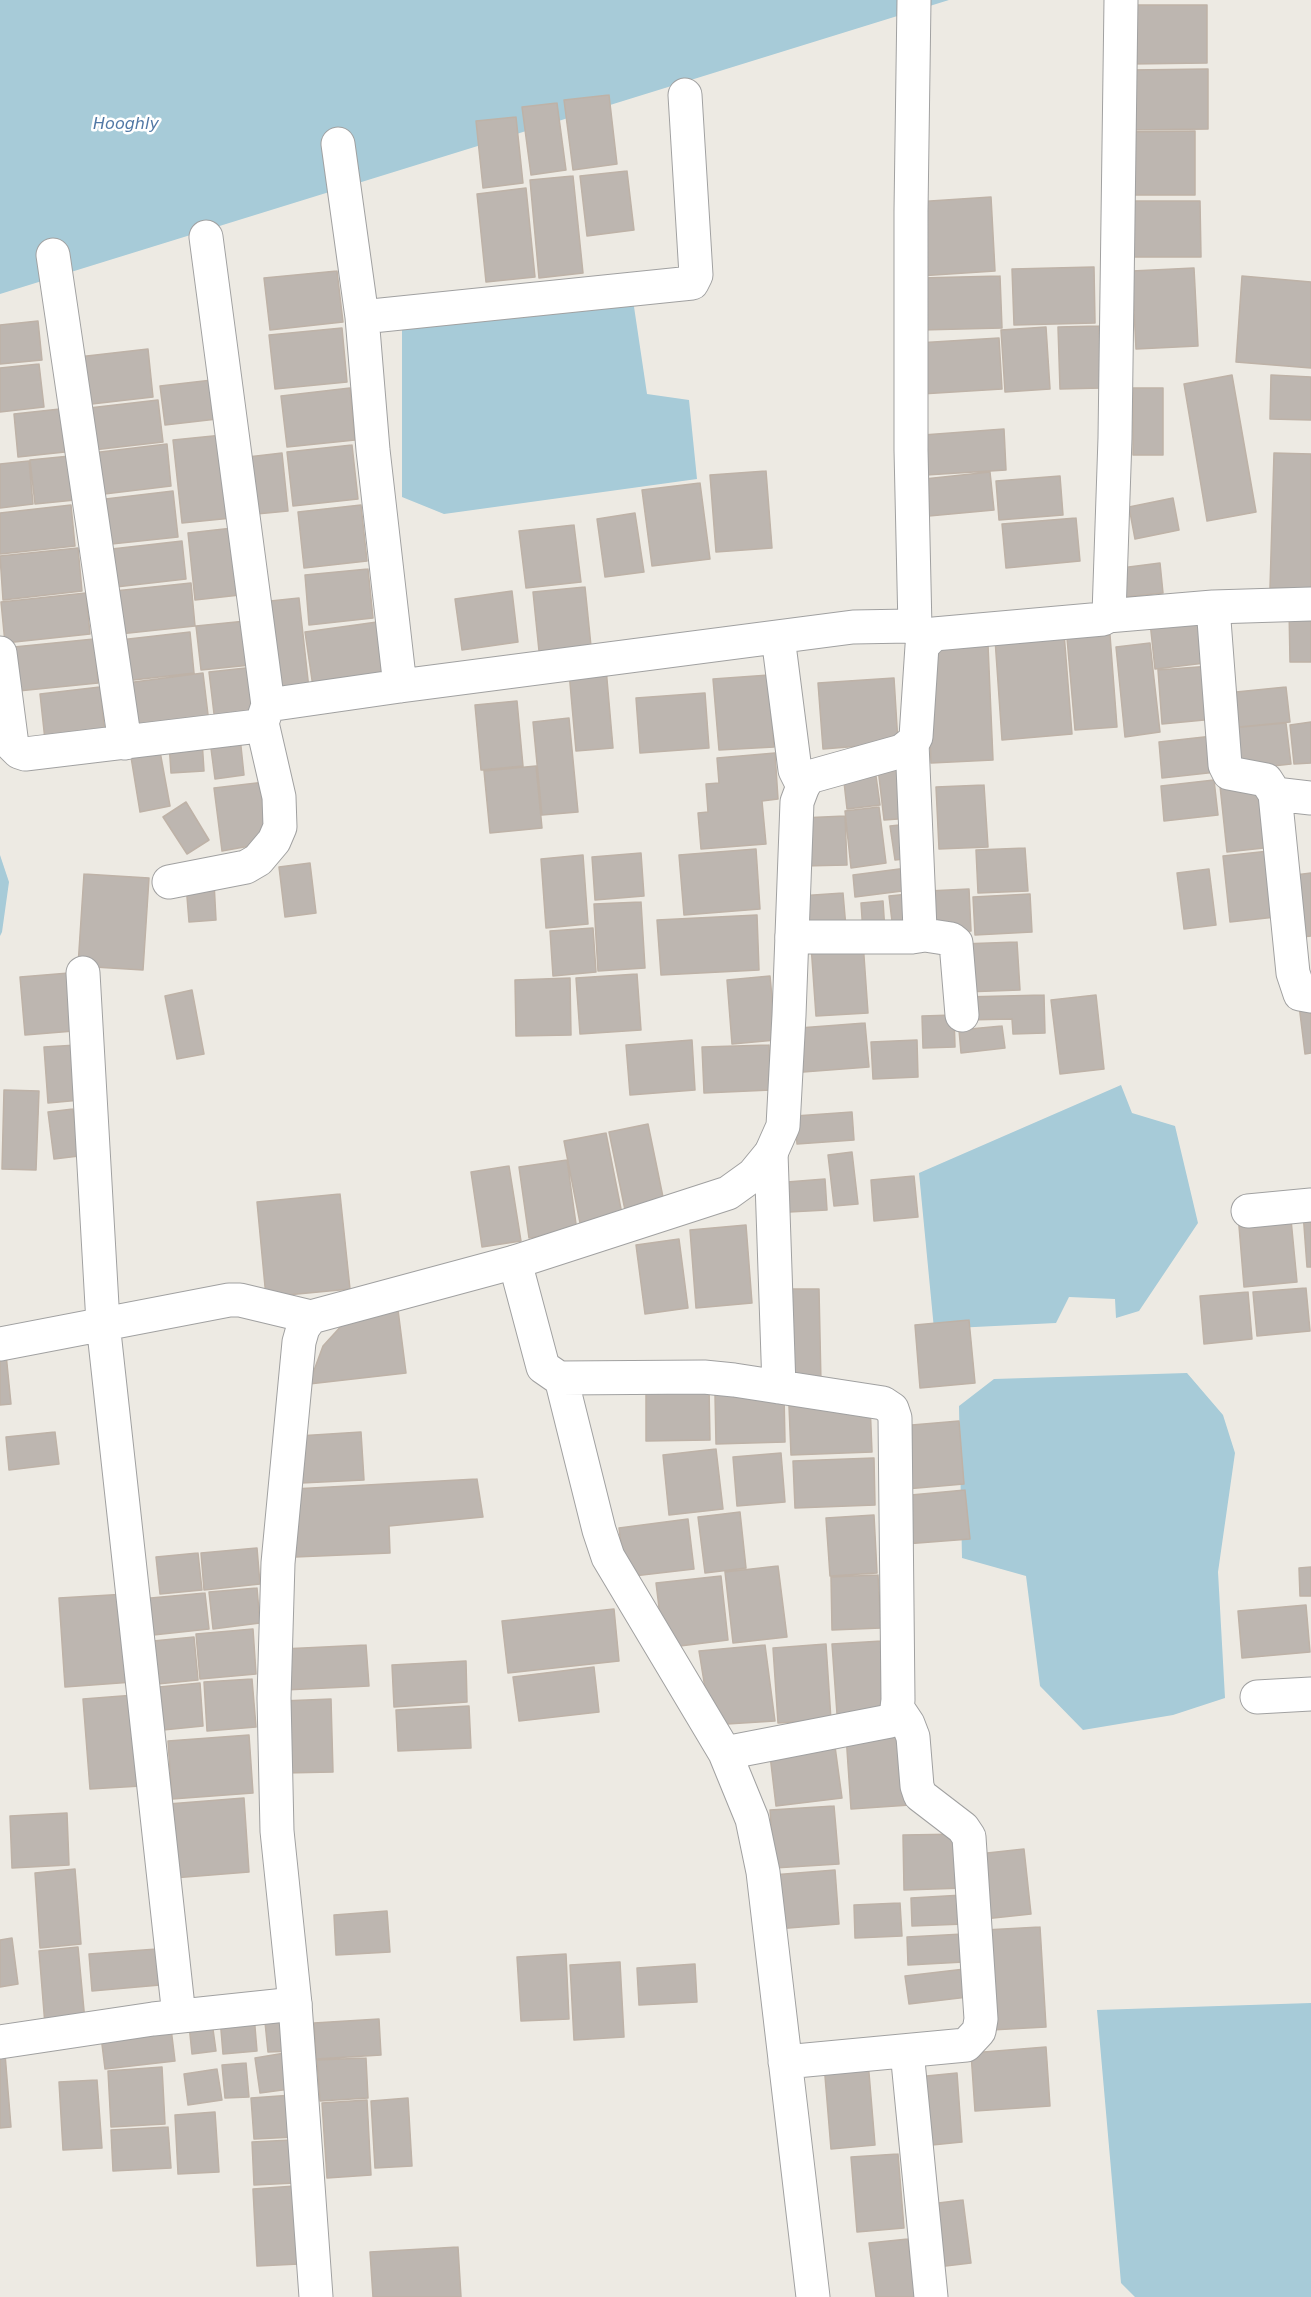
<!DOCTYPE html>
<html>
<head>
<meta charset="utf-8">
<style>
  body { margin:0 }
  canvas { display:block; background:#edeae3 }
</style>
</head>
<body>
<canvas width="1311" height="2297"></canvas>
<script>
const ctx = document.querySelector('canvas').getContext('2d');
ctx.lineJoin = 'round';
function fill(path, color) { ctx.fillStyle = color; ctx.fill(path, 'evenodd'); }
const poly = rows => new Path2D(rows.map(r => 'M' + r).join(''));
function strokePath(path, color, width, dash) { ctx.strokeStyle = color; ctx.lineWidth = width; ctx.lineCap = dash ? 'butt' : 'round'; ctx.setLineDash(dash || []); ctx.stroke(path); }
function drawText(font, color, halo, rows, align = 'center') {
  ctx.font = font + ' "DejaVu Sans",sans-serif'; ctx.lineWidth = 5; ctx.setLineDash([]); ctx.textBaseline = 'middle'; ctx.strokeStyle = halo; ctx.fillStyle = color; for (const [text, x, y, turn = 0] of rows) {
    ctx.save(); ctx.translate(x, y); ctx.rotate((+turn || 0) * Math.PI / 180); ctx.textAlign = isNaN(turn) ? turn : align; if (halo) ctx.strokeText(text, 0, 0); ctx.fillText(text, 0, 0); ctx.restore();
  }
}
fill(poly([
  [0,0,949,0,0,294],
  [633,300,647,394,689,400,697,479,444,514,402,497,402,323],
  [0,855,9,882,2,932,0,936],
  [1121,1085,1132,1113,1175,1126,1198,1223,1139,1311,1116,1318,1115,1299,1069,1297,1056,1323,934,1329,919,1173],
  [1187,1373,1223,1415,1235,1453,1218,1572,1225,1698,1173,1715,1083,1730,1040,1686,1026,1576,962,1558,959,1406,994,1379],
  [1311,2003,1311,2297,1135,2297,1121,2283,1097,2010]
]), '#a7cbd8');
const building = poly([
  [1130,5,1207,5,1207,63,1130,64,1130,5],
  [1208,69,1208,129,1130,130,1130,70,1208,69],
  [609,95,617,164,573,170,564,100,609,95],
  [557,103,566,170,531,175,522,107,557,103],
  [516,117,523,183,483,188,476,121,516,117],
  [1195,131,1195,195,1124,195,1123,132,1195,131],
  [627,171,634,230,587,236,580,176,627,171],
  [573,176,583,273,539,278,530,180,573,176],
  [526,188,535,277,486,282,477,194,526,188],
  [991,197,995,271,919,276,915,202,991,197],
  [1122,201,1200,201,1201,257,1122,257,1122,201],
  [1094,267,1095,323,1014,325,1012,269,1094,267],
  [1194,268,1198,346,1136,349,1132,271,1194,268],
  [337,271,343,322,270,330,264,278,337,271],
  [1000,276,1002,328,921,330,920,278,1000,276],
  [1242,276,1311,282,1311,368,1236,362,1242,276],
  [38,321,42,360,0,364,0,325,38,321],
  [1099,326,1102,388,1060,389,1058,327,1099,326],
  [1046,327,1050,389,1005,392,1001,330,1046,327],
  [342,328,347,382,275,389,269,335,342,328],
  [999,338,1002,389,921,394,917,343,999,338],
  [148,349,153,397,83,405,78,357,148,349],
  [39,364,44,407,0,412,0,368,39,364],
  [1232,375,1256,512,1207,521,1184,384,1232,375],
  [1271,375,1311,377,1311,420,1270,419,1271,375],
  [221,379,226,418,165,425,160,386,221,379],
  [350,388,355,440,287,447,281,396,350,388],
  [1133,388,1163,388,1163,455,1133,455,1133,388],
  [158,400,163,442,93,450,89,408,158,400],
  [60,409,65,452,18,457,14,414,60,409],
  [1004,429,1006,470,926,475,923,435,1004,429],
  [223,435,232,518,182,523,173,440,223,435],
  [167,444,171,486,96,495,92,453,167,444],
  [352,445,358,499,293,506,287,452,352,445],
  [282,453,288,511,246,515,239,458,282,453],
  [1274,453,1311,454,1311,589,1270,588,1274,453],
  [70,456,75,500,35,504,30,460,70,456],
  [29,461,33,504,0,508,0,464,29,461],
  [766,471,772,548,716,552,710,475,766,471],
  [990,472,994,510,918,517,915,480,990,472],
  [1060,476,1063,515,999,520,996,481,1060,476],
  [700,483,710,559,652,566,642,490,700,483],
  [173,491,178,537,102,545,97,500,173,491],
  [1173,498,1179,530,1135,539,1129,507,1173,498],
  [71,505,75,546,0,554,0,513,71,505],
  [361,505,367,561,304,568,298,512,361,505],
  [635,513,644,572,605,577,597,519,635,513],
  [1076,518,1080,561,1006,568,1002,524,1076,518],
  [574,525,581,582,526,588,519,531,574,525],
  [233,528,240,595,195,600,188,533,233,528],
  [182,541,186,579,107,588,103,550,182,541],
  [78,548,82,591,3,600,0,556,78,548],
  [1160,563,1163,593,1125,597,1121,568,1160,563],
  [368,569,373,618,309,625,305,575,368,569],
  [191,583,195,626,110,635,105,592,191,583],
  [585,587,591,646,539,651,533,592,585,587],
  [512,591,518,642,462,650,455,599,512,591],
  [86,593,90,634,5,643,1,602,86,593],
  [299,598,309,689,271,693,261,602,299,598],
  [1289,608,1311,608,1311,662,1290,662,1289,608],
  [1201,617,1205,663,1155,669,1150,622,1201,617],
  [246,621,251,665,201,670,196,626,246,621],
  [377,622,385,677,313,687,305,632,377,622],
  [190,632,194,673,116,682,111,641,190,632],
  [1064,633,1072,734,1002,740,995,639,1064,633],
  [1110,635,1117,727,1075,730,1067,638,1110,635],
  [94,639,98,683,18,691,14,647,94,639],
  [1150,643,1160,732,1125,737,1116,647,1150,643],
  [988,645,993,760,931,763,926,648,988,645],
  [1211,666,1215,719,1162,724,1158,670,1211,666],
  [255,667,260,717,215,722,209,672,255,667],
  [606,668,613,748,576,751,569,672,606,668],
  [203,673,209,723,125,734,119,684,203,673],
  [769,675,774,747,719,750,713,679,769,675],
  [894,678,898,743,823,749,818,683,894,678],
  [100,687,105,733,45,740,40,694,100,687],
  [1286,687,1290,722,1229,728,1226,693,1286,687],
  [705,693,709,748,640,753,636,698,705,693],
  [517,701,523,766,481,770,475,705,517,701],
  [569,718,578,812,542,815,533,722,569,718],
  [1311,722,1311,763,1294,764,1290,725,1311,722],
  [1286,723,1291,764,1236,770,1231,728,1286,723],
  [1213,736,1217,772,1162,778,1159,742,1213,736],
  [240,737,244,775,215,779,210,741,240,737],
  [202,740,204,771,171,773,169,743,202,740],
  [159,746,170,806,140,812,130,751,159,746],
  [775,753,778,799,762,801,766,844,701,849,698,813,708,812,706,784,719,783,717,758,775,753],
  [907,765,912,818,884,820,878,768,907,765],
  [536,766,542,828,490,833,484,771,536,766],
  [875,769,880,805,847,809,843,773,875,769],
  [1214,780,1218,815,1164,821,1161,786,1214,780],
  [1266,781,1273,847,1227,852,1220,786,1266,781],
  [265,782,272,842,222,851,214,788,265,782],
  [984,785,988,847,939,849,936,787,984,785],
  [186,802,209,840,187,854,163,817,186,802],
  [879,807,886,863,851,868,845,811,879,807],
  [845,816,847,865,803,866,801,818,845,816],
  [909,824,913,858,895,860,890,826,909,824],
  [1025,848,1028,891,978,893,976,850,1025,848],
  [756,849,760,909,684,915,679,855,756,849],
  [1269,851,1276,917,1230,922,1223,856,1269,851],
  [641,853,644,896,595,900,592,857,641,853],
  [583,855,588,924,546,928,541,859,583,855],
  [310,863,316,913,285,917,279,867,310,863],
  [907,868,910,890,855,897,853,875,907,868],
  [1209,869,1216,925,1184,929,1177,873,1209,869],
  [1311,873,1311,936,1294,938,1287,876,1311,873],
  [84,874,149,878,143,970,78,966,84,874],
  [214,882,216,920,189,922,186,884,214,882],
  [969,889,971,931,930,933,928,891,969,889],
  [843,893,846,928,802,931,799,896,843,893],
  [909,894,913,928,893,930,889,896,909,894],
  [1030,894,1032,932,975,935,973,897,1030,894],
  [883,901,885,932,863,933,861,903,883,901],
  [641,902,645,968,598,971,594,904,641,902],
  [757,915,759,970,661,975,657,920,757,915],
  [593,928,596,972,553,976,550,931,593,928],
  [863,942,868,1013,816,1016,811,945,863,942],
  [1017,942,1020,990,964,992,961,944,1017,942],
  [69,973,74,1031,25,1035,20,977,69,973],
  [637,974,641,1030,580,1034,576,978,637,974],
  [770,976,776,1040,732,1044,727,980,770,976],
  [570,978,571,1035,516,1036,515,980,570,978],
  [192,990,204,1054,177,1059,165,996,192,990],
  [1044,995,1045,1033,1013,1034,1012,1019,965,1020,964,997,1044,995],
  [1096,995,1104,1069,1060,1074,1051,1000,1096,995],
  [1311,1004,1311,1053,1305,1054,1299,1005,1311,1004],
  [954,1015,955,1047,923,1048,922,1016,954,1015],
  [865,1023,869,1067,803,1072,799,1028,865,1023],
  [1002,1026,1005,1048,961,1053,959,1030,1002,1026],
  [692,1040,695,1090,630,1095,626,1045,692,1040],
  [917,1040,918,1077,873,1079,871,1042,917,1040],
  [77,1045,81,1100,48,1103,44,1047,77,1045],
  [769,1045,771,1090,704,1093,702,1047,769,1045],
  [4,1090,39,1091,36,1170,2,1169,4,1090],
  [73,1109,79,1156,54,1159,48,1112,73,1109],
  [852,1112,854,1140,797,1144,795,1116,852,1112],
  [648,1124,664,1202,625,1210,609,1132,648,1124],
  [606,1133,623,1219,581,1228,564,1141,606,1133],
  [852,1152,858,1204,834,1206,828,1155,852,1152],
  [567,1160,577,1231,529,1238,519,1167,567,1160],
  [509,1166,521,1241,482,1247,471,1172,509,1166],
  [914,1176,918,1217,874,1221,871,1180,914,1176],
  [825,1179,827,1210,789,1212,787,1182,825,1179],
  [340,1194,350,1289,266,1297,257,1202,340,1194],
  [1290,1209,1297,1282,1244,1287,1238,1214,1290,1209],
  [1303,1212,1311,1212,1311,1267,1307,1267,1303,1212],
  [746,1225,752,1303,696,1308,690,1230,746,1225],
  [679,1239,688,1308,645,1314,636,1245,679,1239],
  [1306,1288,1310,1331,1257,1336,1253,1292,1306,1288],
  [781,1289,819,1289,821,1383,782,1384,781,1289],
  [1248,1292,1252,1339,1204,1344,1200,1296,1248,1292],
  [397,1302,406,1373,309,1384,323,1346,354,1312,397,1302],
  [969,1320,975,1383,920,1388,915,1325,969,1320],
  [0,1354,6,1354,11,1404,0,1405,0,1354],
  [709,1387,710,1440,646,1441,646,1388,709,1387],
  [784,1394,785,1442,716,1444,715,1395,784,1394],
  [870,1403,872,1452,791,1455,789,1406,870,1403],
  [959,1421,964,1484,906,1489,900,1426,959,1421],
  [55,1432,59,1464,9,1470,6,1437,55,1432],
  [361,1432,364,1480,301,1483,298,1436,361,1432],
  [716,1449,723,1509,669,1515,663,1455,716,1449],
  [781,1453,785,1502,737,1506,733,1457,781,1453],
  [874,1458,875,1505,795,1508,793,1461,874,1458],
  [477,1479,483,1517,389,1526,390,1553,295,1557,293,1489,477,1479],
  [965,1490,970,1539,905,1544,900,1496,965,1490],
  [740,1512,746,1568,705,1573,698,1517,740,1512],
  [874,1515,877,1573,830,1576,826,1518,874,1515],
  [688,1519,694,1569,625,1577,619,1528,688,1519],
  [257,1548,260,1584,204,1590,201,1553,257,1548],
  [198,1553,202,1590,160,1594,156,1557,198,1553],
  [778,1566,787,1637,733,1643,725,1572,778,1566],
  [1311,1567,1311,1596,1300,1596,1299,1568,1311,1567],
  [878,1575,881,1628,832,1630,831,1577,878,1575],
  [721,1576,728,1640,664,1648,656,1583,721,1576],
  [257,1588,260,1623,213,1629,209,1592,257,1588],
  [205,1593,209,1629,144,1636,140,1599,205,1593],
  [127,1594,133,1682,65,1687,59,1598,127,1594],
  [1306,1605,1310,1652,1242,1658,1238,1611,1306,1605],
  [614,1609,619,1661,508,1673,502,1621,614,1609],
  [253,1629,256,1674,200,1679,196,1634,253,1629],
  [194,1637,198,1680,147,1685,143,1642,194,1637],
  [882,1641,887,1711,837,1714,832,1644,882,1641],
  [826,1644,831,1720,778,1723,773,1648,826,1644],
  [366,1645,369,1686,284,1690,282,1649,366,1645],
  [765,1645,775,1721,711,1725,699,1651,765,1645],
  [466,1661,467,1702,394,1707,392,1665,466,1661],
  [594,1667,599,1712,519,1721,513,1677,594,1667],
  [252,1679,256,1727,207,1731,204,1682,252,1679],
  [200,1683,203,1726,153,1731,149,1688,200,1683],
  [135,1695,141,1786,90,1789,83,1699,135,1695],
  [331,1699,333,1772,284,1773,282,1701,331,1699],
  [469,1706,471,1748,398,1751,396,1710,469,1706],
  [905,1730,910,1805,851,1809,846,1735,905,1730],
  [249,1735,253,1793,172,1799,168,1741,249,1735],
  [834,1739,842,1798,776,1806,769,1747,834,1739],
  [244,1798,249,1872,173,1878,168,1804,244,1798],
  [834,1806,839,1864,774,1868,770,1810,834,1806],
  [67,1813,69,1865,12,1868,10,1816,67,1813],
  [963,1834,965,1888,904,1890,903,1835,963,1834],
  [1024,1849,1031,1914,984,1919,978,1854,1024,1849],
  [75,1869,81,1944,40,1948,35,1873,75,1869],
  [835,1870,839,1924,776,1929,772,1875,835,1870],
  [963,1895,964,1924,912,1926,911,1898,963,1895],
  [900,1903,902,1936,855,1938,854,1905,900,1903],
  [387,1911,390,1952,336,1955,334,1915,387,1911],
  [1040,1927,1046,2027,991,2030,985,1930,1040,1927],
  [963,1934,964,1962,908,1965,907,1937,963,1934],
  [12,1938,18,1984,0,1987,0,1940,12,1938],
  [78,1947,85,2021,45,2025,39,1951,78,1947],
  [157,1949,160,1985,92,1991,89,1954,157,1949],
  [566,1954,569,2019,521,2021,517,1957,566,1954],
  [620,1962,624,2037,574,2040,570,1965,620,1962],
  [695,1964,697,2002,639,2005,637,1968,695,1964],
  [965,1969,968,1997,909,2004,905,1976,965,1969],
  [290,2010,293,2051,268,2052,264,2012,290,2010],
  [254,2015,257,2051,223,2054,220,2018,254,2015],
  [379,2019,381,2055,316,2059,314,2023,379,2019],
  [170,2020,175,2061,105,2069,100,2028,170,2020],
  [212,2022,216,2051,192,2054,189,2025,212,2022],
  [1046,2047,1050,2106,975,2111,971,2053,1046,2047],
  [285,2053,290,2089,260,2093,255,2058,285,2053],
  [5,2054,11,2127,0,2128,0,2055,5,2054],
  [366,2058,368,2098,320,2101,317,2060,366,2058],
  [868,2061,875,2145,831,2149,824,2064,868,2061],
  [246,2063,249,2097,225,2098,222,2065,246,2063],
  [162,2067,165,2124,111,2127,108,2071,162,2067],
  [217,2069,222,2100,188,2105,184,2074,217,2069],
  [957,2073,962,2142,922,2146,916,2077,957,2073],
  [97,2080,102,2148,63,2150,59,2082,97,2080],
  [293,2095,295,2137,254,2139,251,2098,293,2095],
  [408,2098,412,2166,375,2168,371,2101,408,2098],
  [367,2100,371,2175,327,2178,322,2103,367,2100],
  [215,2112,219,2172,178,2174,175,2115,215,2112],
  [168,2127,171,2168,113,2171,111,2130,168,2127],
  [292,2140,295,2183,254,2185,252,2142,292,2140],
  [898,2154,904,2228,857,2232,851,2157,898,2154],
  [295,2186,299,2264,257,2266,253,2189,295,2186],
  [963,2200,971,2263,937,2267,930,2204,963,2200],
  [908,2239,915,2297,876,2297,869,2243,908,2239],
  [458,2247,461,2297,373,2297,370,2252,458,2247]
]);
fill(building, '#bdb6b0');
strokePath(building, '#beb2a7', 1.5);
const minor = poly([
  [914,0,911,211,911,450,915,628],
  [338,144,362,317,373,450,400,686],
  [206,237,268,705],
  [53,255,125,743],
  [362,317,692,283,696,275,685,95],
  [1213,607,1225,765,1229,773,1266,780,1275,794,1293,973,1300,994,1311,996],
  [1107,616,1213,607,1311,604],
  [778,637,795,770,803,786],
  [0,653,12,745,19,752,25,754,258,726,262,723,268,705,400,686,853,627,910,626,928,638],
  [912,743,920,929,925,935,951,939,956,943,962,1015],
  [1275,794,1311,798],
  [169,882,246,867,258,860,274,841,280,827,279,797,262,723],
  [792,937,912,937,925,935],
  [83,973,103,1323,179,2016],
  [771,1153,779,1387],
  [1248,1211,1311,1205],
  [515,1262,543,1367,556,1376,561,1378,704,1377,734,1380,883,1403,892,1409,895,1418,898,1700,896,1716,890,1721,725,1753],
  [0,1344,229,1300,240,1300,311,1317],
  [561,1378,599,1530,608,1557,725,1753,752,1819,763,1872,813,2297],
  [1257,1697,1311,1694],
  [0,2042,153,2019,295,2004],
  [907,2051,931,2297],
  [785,2062,966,2045,979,2031,981,2019,969,1837,963,1828,920,1795,917,1786,913,1737,908,1724,898,1709]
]);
const tertiary = poly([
  [316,2297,295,2004,277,1831,274,1698,278,1563,299,1342,303,1328,311,1317,515,1262,728,1193,753,1175,771,1153,783,1126,789,1015,797,802,803,786,809,777,902,751,912,743,916,737,922,646,934,634,1103,619,1109,614,1115,438,1121,0]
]);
strokePath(minor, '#a1a1a1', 35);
strokePath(tertiary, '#a1a1a1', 35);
strokePath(minor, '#fff', 33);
strokePath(tertiary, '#fff', 33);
drawText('italic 16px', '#5178a5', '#fff', [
  ["Hooghly",126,125]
]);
</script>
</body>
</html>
